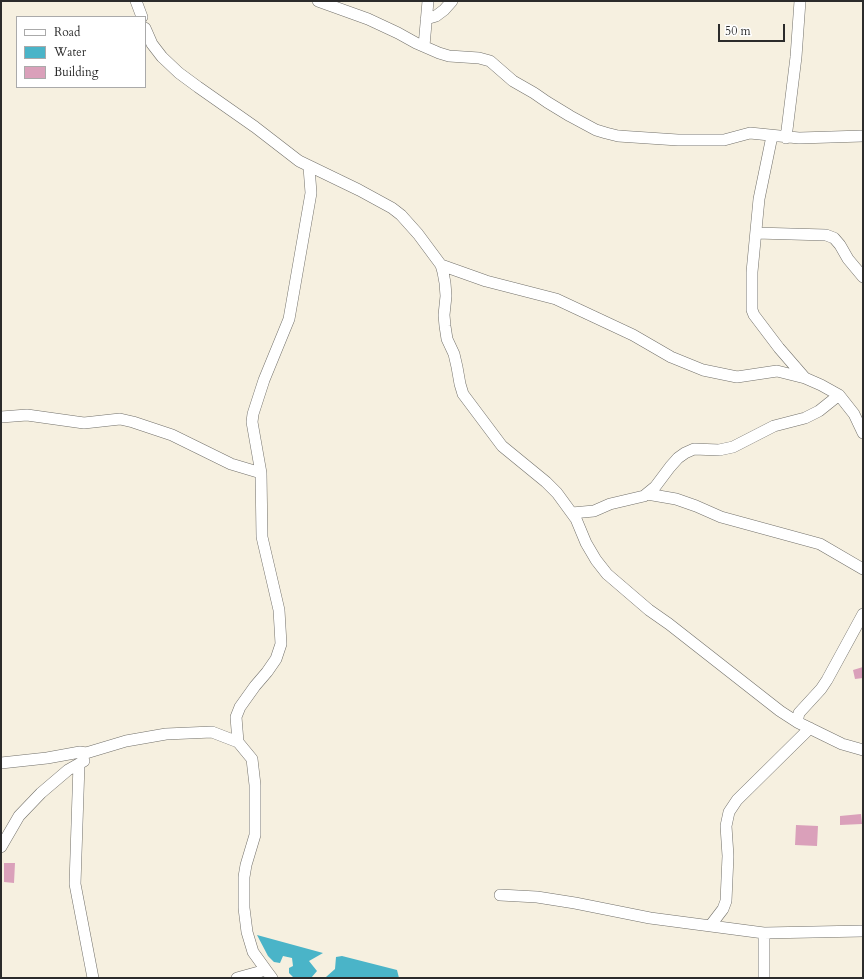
<!DOCTYPE html>
<html>
<head>
<meta charset="utf-8">
<style>
  body { margin:0 }
  #map { position:relative; width:864px; height:979px; overflow:hidden; background:#f6f0e0; font-family:Cardo,serif }
  canvas { display:block }
  .frame { position:absolute; inset:0; border:2px solid #2b2b2b; pointer-events:none }
  .legend { position:absolute; left:16px; top:16px; width:130px; height:72px; box-sizing:border-box; background:#fff; border:1px solid #aaa; margin:0; padding:5px 7px; list-style:none; font-size:12px; color:#2b2b2b }
  .legend li { display:flex; align-items:center; gap:8px; height:20px }
  .legend b { width:20px; border:1px solid #aaa }
  .scale { position:absolute; left:718px; top:24px; width:67px; height:18px; box-sizing:border-box; border:2px solid #2b2b2b; border-top:0; padding-left:5px; font-size:12px; line-height:14px; white-space:nowrap; color:#2b2b2b; -webkit-text-stroke:3px #fff; paint-order:stroke }
</style>
</head>
<body>
<div id="map">
<canvas width="864" height="979"></canvas>
<div class="frame"></div>
<ul class="legend">
<li><b style="height:5px;background:#fff"></b>Road</li>
<li><b style="height:11px;background:#4ab4c8"></b>Water</li>
<li><b style="height:11px;background:#daa0ba"></b>Building</li>
</ul>
<div class="scale">50 m</div>
</div>
<script>
const ctx = document.querySelector('canvas').getContext('2d');
ctx.lineJoin = 'round';
function fill(path, color) { ctx.fillStyle = color; ctx.fill(path, 'evenodd'); }
const poly = rows => new Path2D(rows.map(r => 'M' + r).join(''));
function strokePath(path, color, width, dash) { ctx.strokeStyle = color; ctx.lineWidth = width; ctx.lineCap = dash ? 'butt' : 'round'; ctx.setLineDash(dash || []); ctx.stroke(path); }
fill(poly([
  [257,935,323,953,309,961,317,971,311,978,294,978,289,973,289,968,293,966,292,958,283,956,280,963,274,962,268,956],
  [342,956,397,970,399,978,326,977,335,969,336,957]
]), '#4ab4c8');
fill(poly([
  [863,667,863,678,855,679,853,670],
  [861,814,862,824,840,825,840,816],
  [796,825,818,826,817,846,795,845],
  [4,863,15,863,14,883,4,882]
]), '#daa0ba');
const street = poly([
  [136,1,142,17],
  [318,1,368,19,398,33,416,43,439,53,449,56,479,58,490,61,513,81,534,93,547,102,570,116,596,130,606,133,618,136,678,140,724,140,750,133,799,138,863,136],
  [426,19,436,16,444,10,452,1],
  [145,28,152,44,162,57,179,73,198,87,255,127,299,161,359,190,392,208,401,215,418,234,441,265,443,272,445,283,446,296,444,315,445,326,447,339,454,354,457,367,460,384,463,394,502,446,546,482,557,493,576,519,586,543,596,560,607,574,649,610,669,624,780,711,797,722,842,744,863,750],
  [424,46,428,1],
  [772,136,759,199,752,272,752,310,754,315,779,348,805,378],
  [786,138,796,57,800,1],
  [756,233,826,235,834,238,840,245,848,259,863,277],
  [441,265,486,281,556,299,633,335,671,357,703,370,737,377,777,371,805,378,821,385,839,395,854,414,863,433],
  [1,417,27,415,84,423,120,419,133,422,172,435,231,464,261,473],
  [647,494,676,499,696,506,721,517,820,544,863,569],
  [572,513,594,511,610,504,644,496,655,487,670,467,678,458,685,453,694,449,719,450,733,447,774,426,805,418,819,411,839,395],
  [797,722,799,713,821,689,827,680,863,614],
  [238,742,236,717,240,707,255,686,267,672,276,659,281,644,279,610,262,537,261,473,252,422,253,414,264,380,289,319,311,193,309,167],
  [1,763,47,758,80,752,86,753,126,741,166,734,212,732,238,742,252,759,255,785,255,835,246,865,244,877,244,908,247,932,253,952,266,970],
  [79,764,75,884,93,978],
  [1,847,19,816,41,793,68,770,84,761],
  [500,895,537,897,575,903,650,918,764,933,863,931],
  [710,926,723,909,726,901,728,856,726,826,729,812,737,800,810,728],
  [237,978,266,970,272,978],
  [764,978,764,933]
]);
strokePath(street, '#72706a', 12);
strokePath(street, '#fff', 11);
</script>
</body>
</html>
